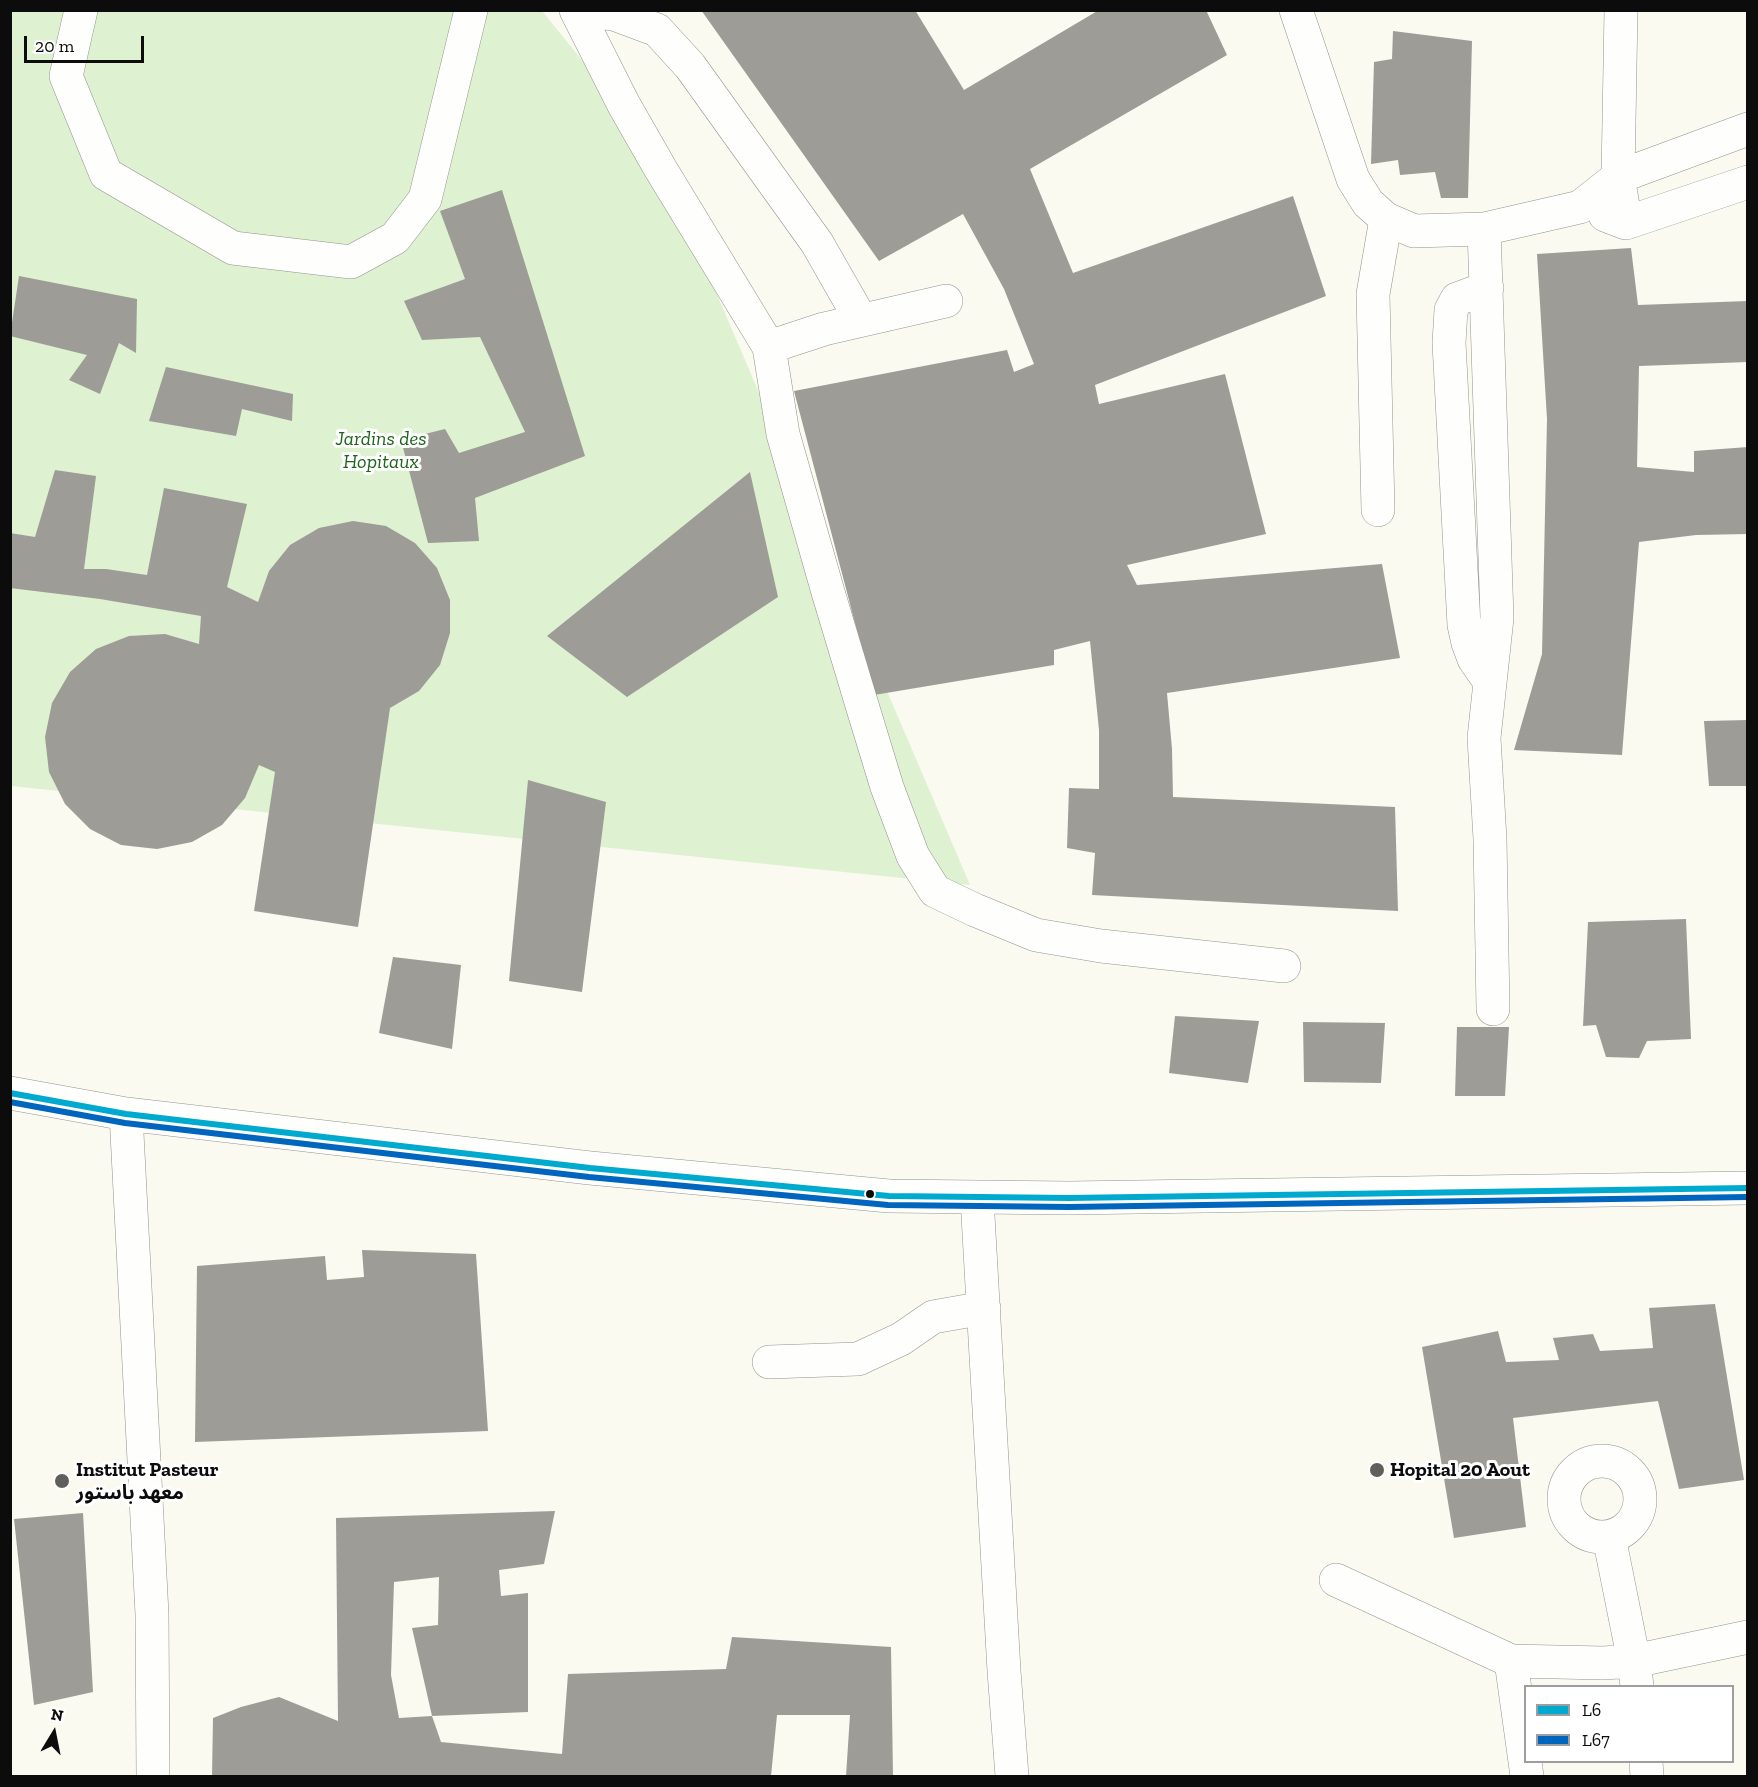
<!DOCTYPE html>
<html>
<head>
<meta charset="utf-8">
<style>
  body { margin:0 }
  #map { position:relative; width:1758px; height:1787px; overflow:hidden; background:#fafaf0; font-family:"Zilla Slab",serif }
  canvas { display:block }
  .frame { position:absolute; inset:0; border:12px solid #0c0c0c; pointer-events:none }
  .legend { position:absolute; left:1524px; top:1685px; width:210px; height:78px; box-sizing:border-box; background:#fff; border:2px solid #9e9e9e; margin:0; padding:8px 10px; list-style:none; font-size:18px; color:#0c0c0c }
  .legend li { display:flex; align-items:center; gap:12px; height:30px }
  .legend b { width:30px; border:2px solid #9e9e9e }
  .north { position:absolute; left:24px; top:1703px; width:60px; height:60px; -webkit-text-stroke:4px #fff; paint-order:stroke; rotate:10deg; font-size:16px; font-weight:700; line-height:24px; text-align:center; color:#0c0c0c }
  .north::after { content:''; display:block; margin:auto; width:21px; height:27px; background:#0c0c0c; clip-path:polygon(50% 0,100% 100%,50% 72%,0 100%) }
  .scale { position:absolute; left:24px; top:36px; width:120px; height:27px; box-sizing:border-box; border:3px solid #0c0c0c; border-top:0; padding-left:8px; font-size:18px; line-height:21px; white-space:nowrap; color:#0c0c0c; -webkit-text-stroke:4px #fff; paint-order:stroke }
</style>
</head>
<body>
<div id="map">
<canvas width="1758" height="1787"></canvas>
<div class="frame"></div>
<ul class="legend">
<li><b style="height:8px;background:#00a9ce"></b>L6</li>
<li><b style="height:8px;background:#0065bd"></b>L67</li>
</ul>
<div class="north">N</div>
<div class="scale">20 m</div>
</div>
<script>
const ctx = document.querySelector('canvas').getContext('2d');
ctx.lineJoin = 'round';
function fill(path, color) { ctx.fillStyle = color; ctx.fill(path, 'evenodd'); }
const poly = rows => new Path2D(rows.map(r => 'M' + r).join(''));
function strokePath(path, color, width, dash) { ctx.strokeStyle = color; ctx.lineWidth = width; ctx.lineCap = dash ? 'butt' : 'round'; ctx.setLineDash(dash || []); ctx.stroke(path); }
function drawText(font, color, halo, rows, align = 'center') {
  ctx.font = font + ' "Zilla Slab","Noto Sans Arabic",serif'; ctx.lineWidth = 6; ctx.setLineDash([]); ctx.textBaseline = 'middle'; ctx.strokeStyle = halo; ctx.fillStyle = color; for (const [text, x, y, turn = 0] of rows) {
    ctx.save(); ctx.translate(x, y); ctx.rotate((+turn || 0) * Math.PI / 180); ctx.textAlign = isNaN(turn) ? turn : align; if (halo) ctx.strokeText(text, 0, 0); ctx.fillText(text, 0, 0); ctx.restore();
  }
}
fill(poly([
  [11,11,542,11,655,150,970,885,11,786]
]), '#def1d0');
fill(poly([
  [701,10,915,10,964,90,1099,10,1206,10,1227,55,1030,169,1073,273,1293,196,1326,296,1095,385,1099,404,1225,374,1266,534,1127,565,1137,585,1382,564,1400,658,1167,693,1172,749,1173,797,1395,807,1398,911,1092,895,1095,853,1067,848,1069,788,1099,789,1099,730,1090,641,1054,650,1054,665,874,695,794,391,1007,350,1014,372,1034,364,1004,289,963,214,879,261],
  [1393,31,1472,41,1468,198,1441,198,1435,172,1400,175,1398,160,1371,164,1374,62,1392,59],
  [502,190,585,456,475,498,479,541,428,543,401,440,445,429,459,453,525,432,480,337,422,340,404,301,465,279,440,211],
  [1631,248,1638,305,1748,301,1748,362,1639,366,1637,467,1694,472,1694,451,1748,447,1748,534,1696,535,1639,542,1622,755,1514,750,1542,654,1547,419,1537,254],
  [19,276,137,299,136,353,119,343,100,394,69,380,87,355,10,336],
  [166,367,293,394,292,421,242,409,236,436,149,421],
  [55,470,96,476,84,569,106,569,147,575,164,488,247,504,227,587,258,602,269,571,290,545,319,528,353,521,386,526,415,543,437,568,450,600,450,633,440,665,419,691,390,708,358,927,254,911,275,772,259,765,245,798,222,825,192,842,157,849,121,845,90,829,65,804,49,772,45,737,52,703,70,672,96,649,129,636,165,634,199,644,201,616,100,599,10,588,10,533,35,537],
  [750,472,778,597,627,697,547,636],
  [1748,720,1748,786,1709,786,1704,721],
  [528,780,606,802,582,992,509,981],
  [1686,919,1691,1039,1647,1041,1639,1058,1606,1057,1596,1025,1583,1026,1588,922],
  [393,957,461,965,452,1049,379,1033],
  [1175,1016,1259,1021,1248,1083,1169,1073],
  [1303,1022,1385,1023,1381,1083,1304,1082],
  [1457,1027,1509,1027,1505,1096,1455,1096],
  [362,1250,476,1254,488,1431,195,1442,197,1266,325,1256,327,1280,364,1277],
  [1715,1304,1744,1480,1679,1489,1658,1401,1513,1418,1526,1527,1454,1538,1422,1347,1498,1331,1506,1362,1559,1360,1553,1338,1593,1334,1600,1351,1653,1348,1649,1308],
  [555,1511,544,1564,499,1570,501,1596,528,1593,528,1712,432,1716,412,1628,438,1625,439,1577,394,1582,391,1675,399,1718,432,1716,441,1742,562,1754,568,1674,726,1669,732,1637,891,1647,893,1776,846,1776,850,1715,777,1715,771,1776,212,1776,213,1718,241,1707,279,1697,338,1721,336,1518],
  [83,1513,93,1692,34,1705,14,1519]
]), '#9d9c96');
const minor = poly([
  [81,10,66,76,106,174,233,248,351,262,395,238,425,199,471,10],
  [576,10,624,105,660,168,769,347,783,434,828,592,865,715,887,787,913,856,935,891,975,910,1036,935,1101,946,1284,966],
  [581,10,614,14,657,30,690,66,817,243,861,320],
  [1296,10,1353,179,1368,203,1386,219,1414,231,1484,229,1580,207,1618,177,1748,129],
  [1621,10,1618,177,1626,223],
  [1605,215,1626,223,1748,182],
  [1484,229,1497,618,1484,738,1490,839,1493,1009],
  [1487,288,1457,299,1451,310,1449,343,1464,625,1468,643,1474,659,1490,682],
  [769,347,824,329,946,301],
  [1378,510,1373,294,1386,219],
  [10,1093,126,1114,590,1168,889,1196,1069,1198,1748,1188],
  [126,1114,152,1614,153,1776],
  [977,1198,1004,1671,1012,1776],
  [769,1362,858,1359,901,1339,933,1317,984,1308],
  '1564 1499a38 38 0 1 1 76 0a38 38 0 1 1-76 0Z',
  [1609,1537,1634,1661,1748,1637],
  [1336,1580,1511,1661],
  [1646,1762,1647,1776],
  [1527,1776,1511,1661,1603,1663,1634,1661,1637,1686]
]);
strokePath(minor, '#93938f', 34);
strokePath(minor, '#fefefd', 33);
strokePath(poly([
  [10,1093,126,1114,590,1168,889,1196,1069,1198,1748,1188]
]), '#00a9ce', 6);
strokePath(poly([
  [10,1102,125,1123,589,1177,888,1205,1069,1207,1748,1197]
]), '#0065bd', 6);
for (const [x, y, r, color] of [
  [870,1194,5,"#0c0c0c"],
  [1377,1470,8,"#5f5f5c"],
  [62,1481,8,"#5f5f5c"]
]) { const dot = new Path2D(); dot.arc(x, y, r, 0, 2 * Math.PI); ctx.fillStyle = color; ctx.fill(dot); strokePath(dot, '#fff', 2); }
drawText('italic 20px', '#1e641c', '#fff', [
  ["Jardins des",381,439],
  ["Hopitaux",381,462]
]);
drawText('bold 20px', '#0c0c0c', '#fff', [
  ["Institut Pasteur",76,1470],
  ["معهد باستور",76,1493],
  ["Hopital 20 Aout",1390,1470]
], 'left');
</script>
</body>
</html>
